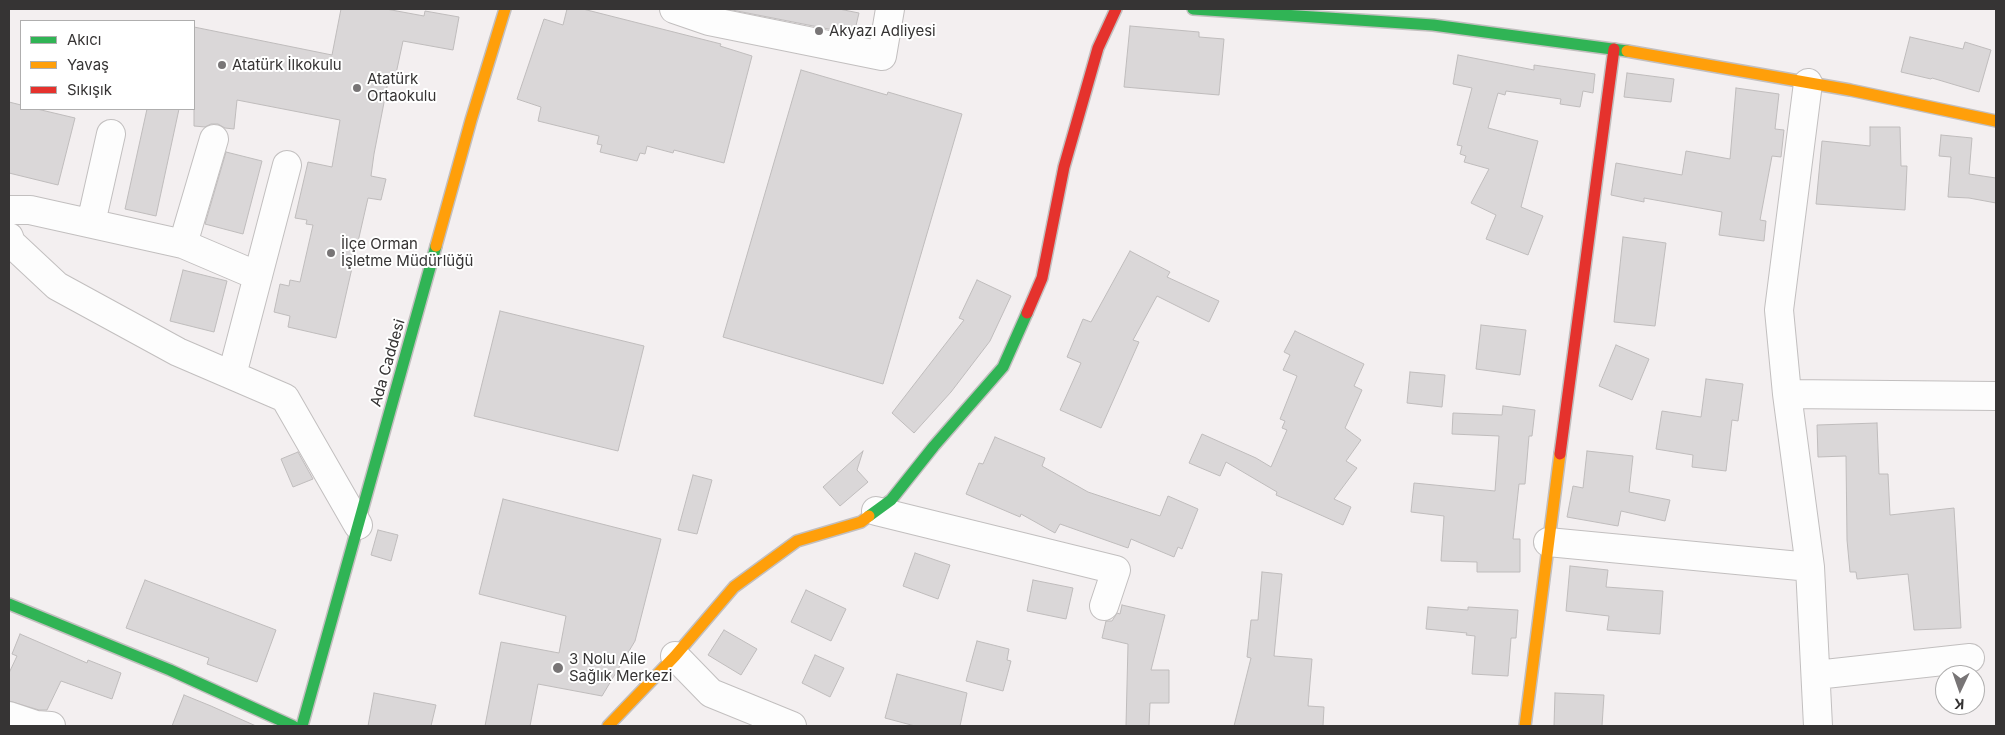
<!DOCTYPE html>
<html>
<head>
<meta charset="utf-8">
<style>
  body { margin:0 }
  #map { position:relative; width:2005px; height:735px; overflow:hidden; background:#f3eff0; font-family:Inter,sans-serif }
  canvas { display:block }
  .frame { position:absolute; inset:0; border:10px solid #363434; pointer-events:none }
  .legend { position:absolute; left:20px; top:20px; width:175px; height:90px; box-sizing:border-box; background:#fff; border:1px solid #afaeae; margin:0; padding:6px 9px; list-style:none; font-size:15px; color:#363434 }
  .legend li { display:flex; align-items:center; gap:10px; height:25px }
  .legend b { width:25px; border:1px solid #afaeae }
  .north { position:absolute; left:1935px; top:665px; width:50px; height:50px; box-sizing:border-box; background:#fff; border:1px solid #afaeae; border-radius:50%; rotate:183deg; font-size:14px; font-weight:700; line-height:20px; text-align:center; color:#363434 }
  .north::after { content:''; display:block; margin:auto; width:18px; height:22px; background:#787576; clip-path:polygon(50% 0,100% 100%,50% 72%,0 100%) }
</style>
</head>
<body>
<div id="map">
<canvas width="2005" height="735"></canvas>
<div class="frame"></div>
<ul class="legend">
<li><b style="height:6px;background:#30b455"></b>Akıcı</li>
<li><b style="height:6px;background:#ff9f0a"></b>Yavaş</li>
<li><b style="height:6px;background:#e5322d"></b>Sıkışık</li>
</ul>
<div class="north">K</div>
</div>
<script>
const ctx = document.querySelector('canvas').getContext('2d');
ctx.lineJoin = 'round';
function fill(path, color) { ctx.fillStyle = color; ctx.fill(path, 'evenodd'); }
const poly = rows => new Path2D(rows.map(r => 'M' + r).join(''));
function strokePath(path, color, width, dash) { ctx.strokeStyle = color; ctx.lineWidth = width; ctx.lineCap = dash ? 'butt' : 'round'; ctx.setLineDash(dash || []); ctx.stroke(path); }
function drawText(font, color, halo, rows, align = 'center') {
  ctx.font = font + ' Inter,sans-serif'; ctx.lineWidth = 4; ctx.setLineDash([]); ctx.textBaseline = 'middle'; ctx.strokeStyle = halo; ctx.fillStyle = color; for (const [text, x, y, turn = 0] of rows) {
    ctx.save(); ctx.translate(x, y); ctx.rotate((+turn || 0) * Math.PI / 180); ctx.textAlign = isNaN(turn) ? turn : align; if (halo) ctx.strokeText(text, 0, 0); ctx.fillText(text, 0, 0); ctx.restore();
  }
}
const building = poly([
  [341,9,386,9,424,16,425,11,459,17,453,50,403,41,394,83,388,82,374,154,371,176,386,179,381,200,368,198,336,338,288,327,290,316,274,312,280,284,289,286,290,280,300,282,313,225,306,224,307,220,295,218,308,162,332,167,340,120,237,100,234,129,225,128,218,124,211,124,205,127,194,126,194,27,332,55,341,9],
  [567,9,583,9,721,44,720,46,752,56,724,163,674,150,673,153,647,146,645,154,640,153,637,161,600,152,602,145,597,144,599,136,538,121,541,107,517,99,544,19,563,25,567,9],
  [727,9,839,9,859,13,854,34,727,9],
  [1130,26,1199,32,1199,37,1224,39,1219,95,1124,87,1130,26],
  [1910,37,1963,49,1965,42,1991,50,1979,92,1932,78,1931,79,1901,72,1910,37],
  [1458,55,1534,70,1534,65,1595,74,1593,93,1583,91,1580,107,1560,104,1561,99,1506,91,1505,95,1498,93,1488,128,1538,141,1521,207,1543,216,1528,255,1486,239,1496,215,1471,203,1489,169,1464,162,1466,156,1460,154,1462,146,1457,145,1472,88,1453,84,1458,55],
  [801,70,887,95,888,92,962,114,883,384,723,337,801,70],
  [1627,73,1674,79,1671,102,1624,97,1627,73],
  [1736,88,1779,94,1775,129,1784,130,1781,157,1772,156,1760,220,1766,221,1764,241,1719,235,1722,212,1644,198,1644,202,1611,195,1616,163,1682,175,1686,151,1730,159,1736,88],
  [9,102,21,105,21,109,37,109,75,118,58,185,9,173,9,102],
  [147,109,179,109,156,216,125,209,147,109],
  [1870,127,1900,127,1901,166,1907,166,1905,210,1816,204,1822,141,1870,146,1870,127],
  [1941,135,1972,138,1969,174,1996,178,1996,203,1969,198,1948,197,1951,157,1939,156,1941,135],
  [226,152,262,161,243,234,205,224,226,152],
  [1623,237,1666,243,1655,326,1614,322,1623,237],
  [1130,251,1170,272,1167,277,1219,301,1209,322,1157,296,1133,340,1139,342,1101,428,1060,410,1081,363,1067,357,1083,319,1091,322,1130,251],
  [183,270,227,281,214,332,170,321,183,270],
  [977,280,1011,296,990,341,951,392,914,433,892,413,964,320,959,318,977,280],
  [500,311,644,346,618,451,474,416,500,311],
  [1481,325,1526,330,1520,375,1476,369,1481,325],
  [1295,331,1364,364,1354,386,1362,390,1345,428,1361,440,1346,461,1357,468,1334,499,1351,507,1343,525,1276,495,1277,492,1226,462,1220,476,1189,463,1202,434,1256,458,1271,467,1287,430,1282,428,1285,421,1280,419,1297,376,1283,370,1290,355,1284,352,1295,331],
  [1616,345,1649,359,1632,400,1599,386,1616,345],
  [1410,372,1445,375,1442,407,1407,403,1410,372],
  [1706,379,1743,384,1738,421,1732,420,1726,471,1692,467,1693,455,1656,449,1662,411,1701,417,1706,379],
  [1503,406,1535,410,1532,436,1529,436,1525,484,1519,484,1513,539,1520,539,1520,572,1477,572,1477,562,1441,561,1444,516,1411,512,1414,483,1495,491,1499,436,1452,434,1453,413,1502,415,1503,406],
  [1877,423,1879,474,1888,474,1890,515,1954,508,1961,628,1914,630,1908,574,1857,579,1856,572,1850,572,1847,540,1846,456,1818,457,1817,425,1877,423],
  [995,437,1045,458,1042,466,1088,492,1160,516,1168,496,1198,509,1182,549,1178,547,1174,557,1131,539,1128,548,1060,524,1055,533,1021,514,1020,517,966,494,979,463,983,464,995,437],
  [863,451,857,470,868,482,840,506,823,487,863,451],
  [1587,451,1633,456,1629,492,1670,500,1665,521,1621,511,1618,526,1567,517,1573,486,1583,488,1587,451],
  [298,452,313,479,293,487,281,459,298,452],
  [693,475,712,480,697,534,678,530,693,475],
  [503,499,661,539,635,641,602,696,538,684,530,726,485,726,501,642,559,653,566,616,479,594,503,499],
  [378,530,398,535,391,561,371,555,378,530],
  [915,553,950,565,938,599,903,586,915,553],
  [1570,566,1608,570,1606,587,1663,591,1660,634,1607,630,1609,616,1566,611,1570,566],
  [1262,572,1282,574,1274,656,1312,659,1308,706,1324,707,1323,726,1234,726,1251,658,1247,657,1251,620,1258,620,1262,572],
  [145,580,276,630,257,682,207,664,209,658,126,628,145,580],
  [1033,580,1073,588,1066,619,1027,611,1033,580],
  [806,590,846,609,831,641,791,622,806,590],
  [1122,605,1165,615,1151,670,1169,670,1169,703,1150,703,1149,726,1126,726,1128,644,1102,638,1106,621,1112,621,1117,613,1120,614,1122,605],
  [1428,607,1468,610,1468,607,1518,610,1516,638,1511,638,1508,676,1472,674,1475,636,1466,635,1467,633,1426,629,1428,607],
  [724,630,757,649,741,675,708,655,724,630],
  [20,634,87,663,88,660,121,673,112,699,61,681,47,710,39,710,9,701,9,673,17,656,12,654,20,634],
  [977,641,1009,649,1007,660,1011,661,1003,691,966,681,977,641],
  [815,655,844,668,830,697,802,683,815,655],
  [897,674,967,693,960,726,915,726,885,718,897,674],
  [374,693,436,705,431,726,368,726,374,693],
  [1555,693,1604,695,1602,726,1554,726,1555,693],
  [184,695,211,706,256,726,172,726,184,695]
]);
fill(building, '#dad7d8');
strokePath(building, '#bfbcbc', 1);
const street = poly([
  [674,9,709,21,882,56,890,9],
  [1808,83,1779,310,1787,394,1810,567,1818,726],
  [9,210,30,210,183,244,258,276],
  [91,223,111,134],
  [9,237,11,243,57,286,178,352,285,398,358,525],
  [183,244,214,139],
  [232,375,287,165],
  [1787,394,1996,396],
  [876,511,1116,570,1104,606],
  [1548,542,1810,567],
  [675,656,711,693,792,726],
  [1816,675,1970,658],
  [9,716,36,725,51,726]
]);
const fast = poly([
  [1193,9,1433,25,1627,51],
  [869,516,891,500,934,446,1003,367,1027,313],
  [9,604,170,670,293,726],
  [302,726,436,246]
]);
const slow = poly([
  [1627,51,1850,90,1996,121],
  [436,246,471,120,505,9],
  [608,726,675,656,734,587,797,541,861,522,869,516],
  [1525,726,1560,454]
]);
const jam = poly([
  [1027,313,1042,278,1064,167,1098,48,1116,9],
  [1560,454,1614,49]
]);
strokePath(street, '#c2bfbf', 30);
strokePath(fast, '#c2bfbf', 14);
strokePath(slow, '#c2bfbf', 14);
strokePath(jam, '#c2bfbf', 14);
strokePath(street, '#fdfdfd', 28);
strokePath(fast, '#30b455', 11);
strokePath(slow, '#ff9f0a', 11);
strokePath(jam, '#e5322d', 11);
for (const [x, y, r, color] of [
  [819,31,5,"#787576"],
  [222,65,5,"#787576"],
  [357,88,5,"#787576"],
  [331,253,5,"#787576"],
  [558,668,6,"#787576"]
]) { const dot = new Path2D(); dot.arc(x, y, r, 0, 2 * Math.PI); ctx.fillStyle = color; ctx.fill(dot); strokePath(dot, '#fff', 2); }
drawText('15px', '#363434', '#fff', [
  ["Akyazı Adliyesi",829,31],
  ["Atatürk İlkokulu",232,65],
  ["Atatürk",367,79],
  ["Ortaokulu",367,96],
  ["İlçe Orman",341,244],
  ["İşletme Müdürlüğü",341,261],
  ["3 Nolu Aile",569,659],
  ["Sağlık Merkezi",569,676]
], 'left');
drawText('15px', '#363434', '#fff', [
  ["Ada Caddesi",388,363,-74]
]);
</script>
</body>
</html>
